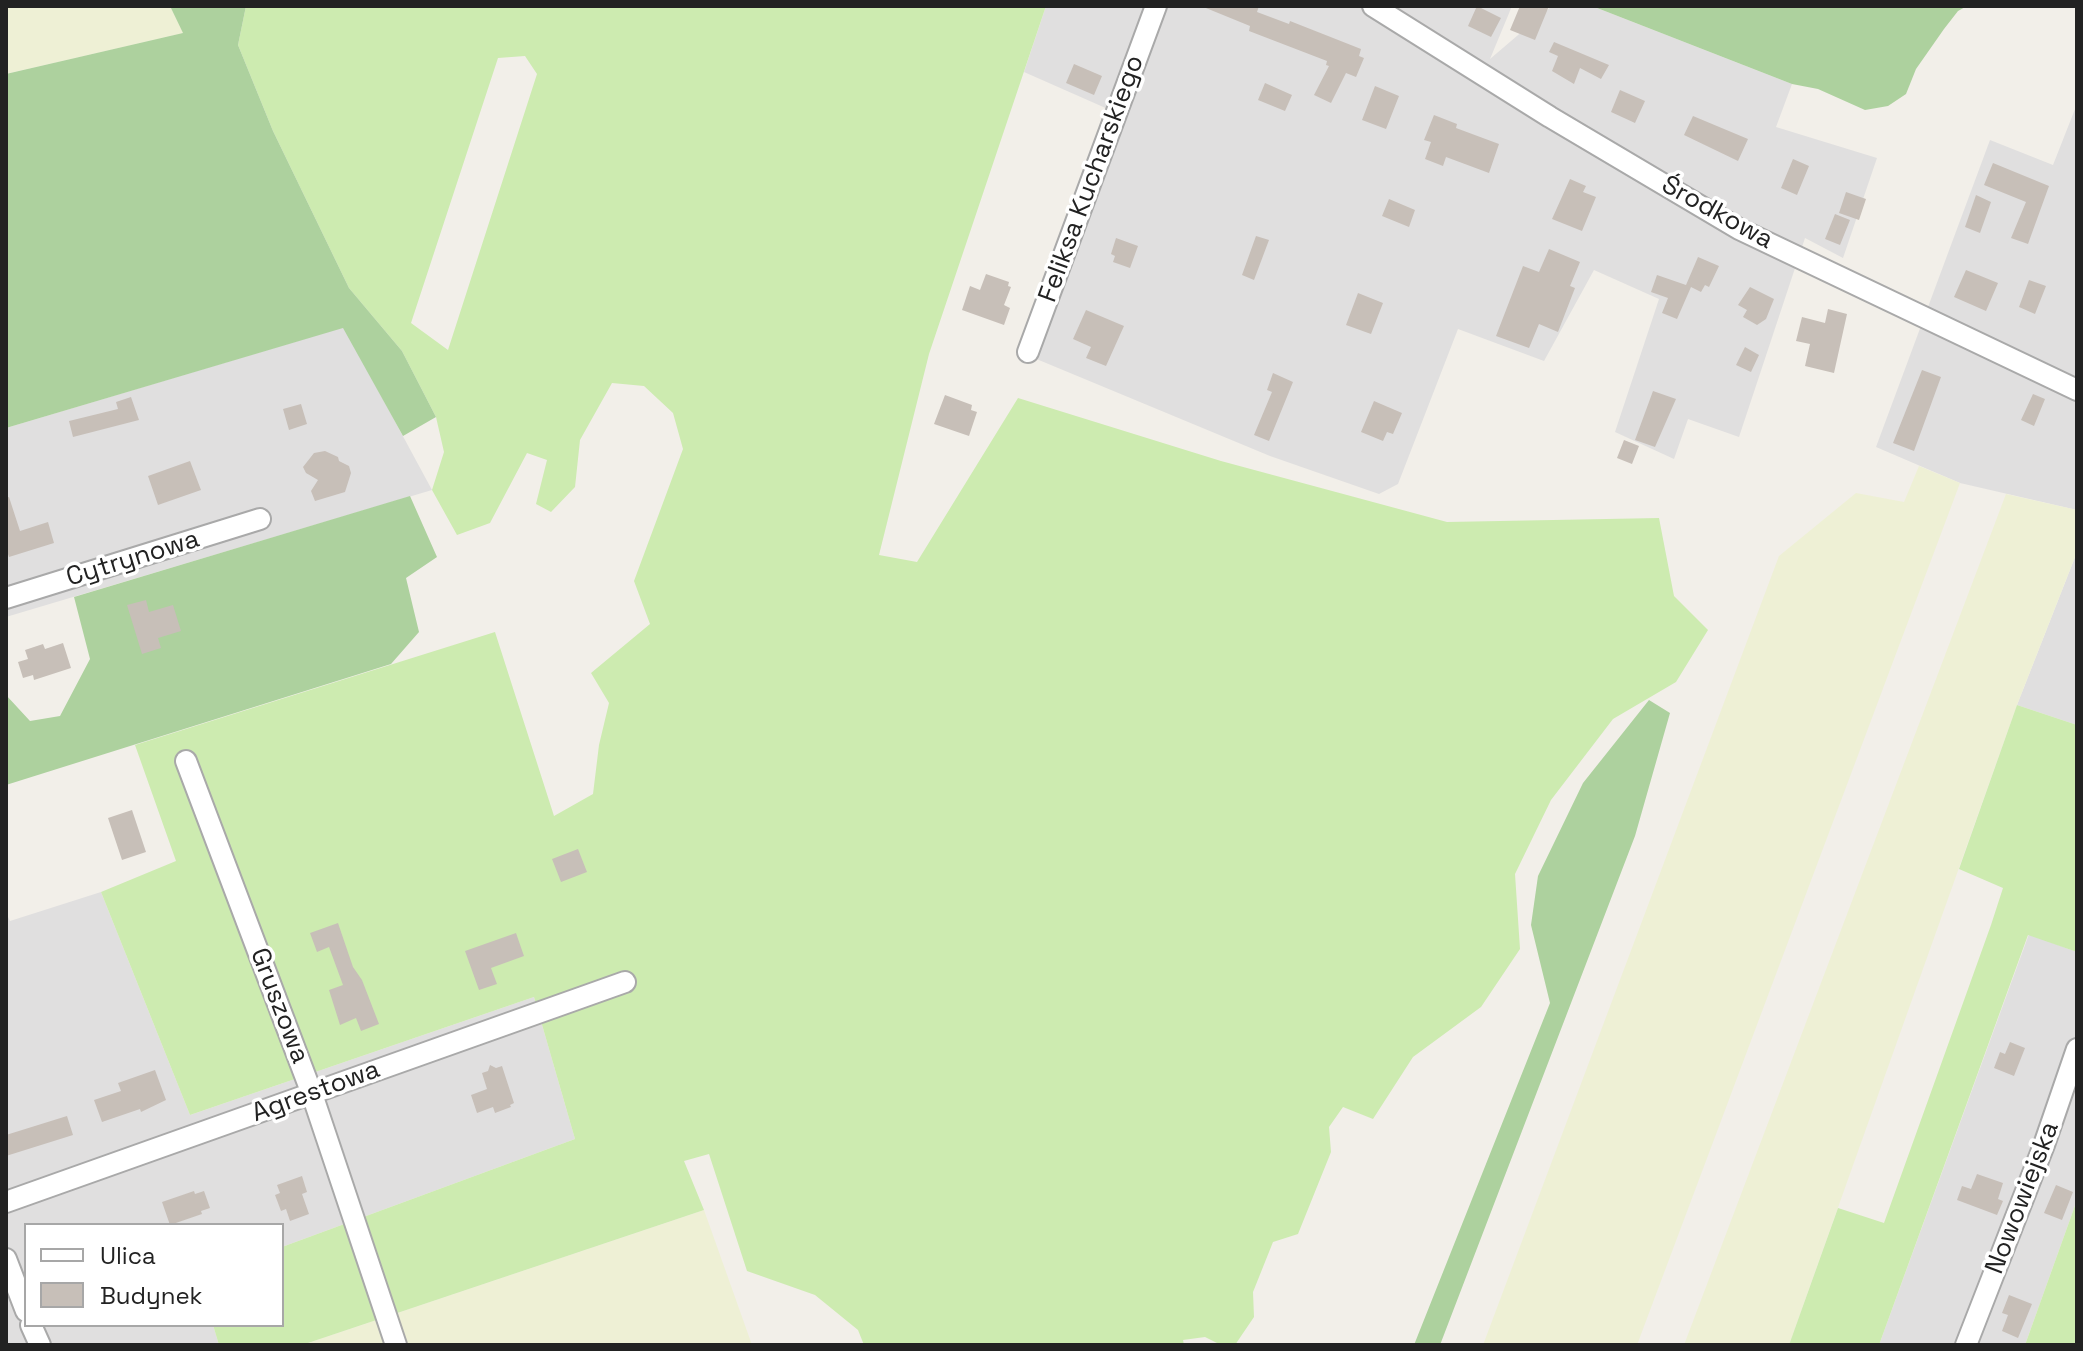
<!DOCTYPE html>
<html>
<head>
<meta charset="utf-8">
<style>
  body { margin:0 }
  #map { position:relative; width:2083px; height:1351px; overflow:hidden; background:#f2efe9; font-family:"Space Grotesk",sans-serif }
  canvas { display:block }
  .frame { position:absolute; inset:0; border:8px solid #222; pointer-events:none }
  .legend { position:absolute; left:24px; top:1223px; width:260px; height:104px; box-sizing:border-box; background:#fff; border:2px solid #a7a7a7; margin:0; padding:10px 14px; list-style:none; font-size:24px; color:#222 }
  .legend li { display:flex; align-items:center; gap:16px; height:40px }
  .legend b { width:40px; border:2px solid #a7a7a7 }
</style>
</head>
<body>
<div id="map">
<canvas width="2083" height="1351"></canvas>
<div class="frame"></div>
<ul class="legend">
<li><b style="height:10px;background:#fff"></b>Ulica</li>
<li><b style="height:22px;background:#c7bfb8"></b>Budynek</li>
</ul>
</div>
<script>
const ctx = document.querySelector('canvas').getContext('2d');
ctx.lineJoin = 'round';
function fill(path, color) { ctx.fillStyle = color; ctx.fill(path, 'evenodd'); }
const poly = rows => new Path2D(rows.map(r => 'M' + r).join(''));
function strokePath(path, color, width, dash) { ctx.strokeStyle = color; ctx.lineWidth = width; ctx.lineCap = dash ? 'butt' : 'round'; ctx.setLineDash(dash || []); ctx.stroke(path); }
function drawText(font, color, halo, rows, align = 'center') {
  ctx.font = font + ' "Space Grotesk",sans-serif'; ctx.lineWidth = 7; ctx.setLineDash([]); ctx.textBaseline = 'middle'; ctx.strokeStyle = halo; ctx.fillStyle = color; for (const [text, x, y, turn = 0] of rows) {
    ctx.save(); ctx.translate(x, y); ctx.rotate((+turn || 0) * Math.PI / 180); ctx.textAlign = isNaN(turn) ? turn : align; if (halo) ctx.strokeText(text, 0, 0); ctx.fillText(text, 0, 0); ctx.restore();
  }
}
fill(poly([
  [1046,6,1512,6,1490,59,1552,6,1592,6,1792,84,1776,127,1877,158,1843,258,1805,238,1739,437,1688,419,1674,459,1615,432,1659,299,1594,270,1544,361,1458,329,1398,484,1379,494,1270,456,1034,358,1126,117,1024,72],
  [2077,104,2077,510,1960,483,1876,447,1990,140,2053,165],
  [344,327,432,490,6,617,6,428],
  [2077,552,2077,725,2017,705],
  [101,892,190,1115,534,997,575,1139,282,1247,282,1225,26,1225,26,1325,213,1325,219,1345,6,1345,6,913,10,921],
  [2029,934,2077,952,2077,1200,2025,1345,1879,1345]
]), '#e0dfdf');
fill(poly([
  [6,6,170,6,184,33,6,74],
  [1919,466,1960,483,1637,1345,1483,1345,1779,556,1856,493,1904,502],
  [2006,494,2077,510,2077,552,2017,705,1789,1345,1684,1345],
  [704,1210,752,1345,302,1345]
]), '#eef0d5');
fill(poly([
  [246,6,1046,6,929,354,879,555,917,562,1018,398,1221,461,1447,522,1659,518,1674,596,1708,630,1676,682,1613,719,1551,800,1515,874,1520,949,1481,1007,1413,1057,1373,1119,1343,1107,1329,1127,1331,1152,1298,1234,1273,1242,1253,1292,1254,1317,1235,1345,1221,1345,1205,1337,1183,1340,1184,1345,864,1345,858,1330,815,1295,747,1271,709,1154,684,1161,704,1210,302,1345,219,1345,213,1325,282,1325,282,1247,575,1139,534,997,190,1115,101,892,176,861,135,745,495,632,554,816,593,794,599,745,609,703,591,673,650,624,634,581,683,449,673,413,644,386,612,383,580,440,575,487,551,512,536,504,547,460,527,453,490,523,457,535,432,490,444,452,436,417,402,351,349,288,273,131,238,45],
  [525,56,537,74,448,350,411,323,498,58],
  [2017,705,2077,725,2077,952,2028,935,1879,1345,1789,1345,1838,1208,1884,1223,1991,925,2003,888,1959,869],
  [2077,1200,2077,1345,2025,1345]
]), '#cdebb0');
fill(poly([
  [170,6,246,6,238,45,273,131,349,288,402,351,436,417,403,436,343,328,6,428,6,74,183,33],
  [1592,6,1967,6,1958,11,1944,29,1916,69,1906,94,1888,106,1865,110,1818,89,1792,84],
  [410,496,437,557,406,578,419,632,391,664,6,785,6,695,30,721,60,716,90,659,74,597],
  [1649,700,1670,713,1635,836,1440,1345,1414,1345,1550,1003,1531,925,1538,876,1583,783]
]), '#add19e');
fill(poly([
  [1201,6,1259,6,1257,12,1289,24,1290,21,1361,49,1359,56,1364,58,1356,77,1346,73,1331,103,1314,95,1329,66,1326,65,1327,61,1249,31,1250,26],
  [1477,6,1501,18,1491,37,1468,26],
  [1520,6,1549,6,1535,40,1510,30],
  [1554,42,1609,65,1601,79,1580,68,1574,84,1552,71,1558,56,1549,52],
  [1074,64,1102,76,1094,95,1066,83],
  [1265,83,1292,95,1285,111,1258,100],
  [1375,86,1399,96,1386,129,1362,120],
  [1620,90,1645,101,1635,123,1611,112],
  [1434,115,1457,124,1456,128,1499,144,1489,173,1446,157,1443,166,1425,159,1431,142,1424,140],
  [1693,116,1748,139,1738,161,1684,135],
  [1793,159,1809,166,1797,195,1781,188],
  [1993,163,2049,186,2028,244,2011,238,2026,202,1984,185],
  [1570,179,1586,186,1583,192,1596,197,1582,231,1552,219],
  [1846,192,1866,199,1859,220,1839,213],
  [1976,195,1991,202,1980,233,1965,227],
  [1389,199,1415,210,1409,227,1382,216],
  [1835,214,1850,220,1840,245,1825,239],
  [1256,236,1269,240,1254,280,1242,275],
  [1116,238,1138,246,1130,268,1113,262,1115,256,1111,254],
  [1549,249,1580,262,1570,286,1575,288,1558,332,1539,324,1529,348,1496,336,1523,266,1539,272],
  [1698,257,1719,266,1709,287,1705,285,1701,292,1691,287,1677,319,1662,313,1668,298,1651,292,1657,275,1686,285],
  [1966,270,1998,283,1986,311,1954,297],
  [986,274,1009,282,1008,286,1011,287,1004,305,1010,308,1004,325,962,310,970,286,980,290],
  [2029,280,2046,286,2035,314,2019,307],
  [1750,287,1774,299,1766,319,1757,325,1743,317,1747,310,1738,305],
  [1358,293,1383,303,1371,334,1346,325],
  [1828,309,1847,314,1834,373,1805,366,1810,344,1796,341,1802,317,1825,323],
  [1086,310,1124,326,1106,366,1086,358,1091,347,1073,339],
  [1745,347,1759,355,1751,372,1736,365],
  [1922,370,1941,377,1914,451,1893,443],
  [1273,373,1293,382,1269,441,1254,435,1272,392,1267,390],
  [1653,391,1676,399,1655,447,1635,440],
  [2033,394,2045,399,2034,426,2021,420],
  [945,395,972,405,971,410,977,412,969,436,934,424],
  [131,397,139,420,73,437,69,421,118,409,116,402],
  [1374,401,1402,413,1393,434,1387,432,1383,441,1361,432],
  [301,404,307,424,289,430,283,409],
  [1624,440,1639,446,1632,464,1617,458],
  [325,451,338,457,339,461,349,466,351,473,345,492,315,501,311,491,318,480,306,473,303,467,314,453],
  [190,461,201,490,158,505,148,476],
  [9,497,20,531,48,522,54,543,9,557,6,548,6,498],
  [146,600,149,612,173,605,181,631,158,638,161,648,142,654,127,605],
  [63,643,71,668,34,680,33,675,23,678,18,662,28,659,25,650,43,644,45,649],
  [132,810,146,852,122,860,108,818],
  [578,849,587,872,561,882,552,859],
  [338,923,353,967,362,980,379,1024,361,1031,356,1018,340,1025,329,990,343,985,329,947,317,952,310,933],
  [516,933,524,956,491,968,497,984,479,990,465,951],
  [2010,1042,2025,1048,2014,1076,1994,1068,2000,1052,2005,1054],
  [490,1065,496,1068,502,1066,514,1103,510,1105,511,1107,495,1113,493,1107,477,1113,471,1095,487,1089,482,1073,488,1071],
  [155,1070,166,1100,141,1112,140,1109,102,1122,94,1100,121,1091,118,1083],
  [67,1116,73,1135,6,1156,6,1135],
  [1977,1174,2003,1183,1998,1199,2003,1201,1997,1215,1957,1200,1962,1186,1971,1189],
  [302,1176,307,1192,302,1194,309,1214,290,1221,286,1209,281,1211,275,1195,280,1193,277,1185],
  [2056,1185,2073,1192,2062,1220,2044,1213],
  [194,1191,195,1194,204,1191,210,1208,201,1211,202,1214,170,1225,162,1202],
  [2009,1295,2032,1304,2018,1338,2002,1331,2008,1315,2002,1313]
]), '#c7bfb8');
const minor = poly([
  [1373,6,1550,117,1739,229,2077,390],
  [1028,352,1156,6],
  [6,598,260,519],
  [186,761,312,1094,396,1345],
  [6,1202,625,982],
  [6,1259,26,1311],
  [31,1325,40,1345],
  [1966,1345,2044,1145,2077,1049]
]);
strokePath(minor, '#a9a9a9', 24);
strokePath(minor, '#fff', 20);
drawText('26px', '#222', '#fff', [
  ["Feliksa Kucharskiego",1092,179,-70],
  ["Środkowa",1717,213,29],
  ["Cytrynowa",133,559,-17],
  ["Gruszowa",279,1006,69],
  ["Agrestowa",316,1092,-20],
  ["Nowowiejska",2023,1198,-69]
]);
</script>
</body>
</html>
